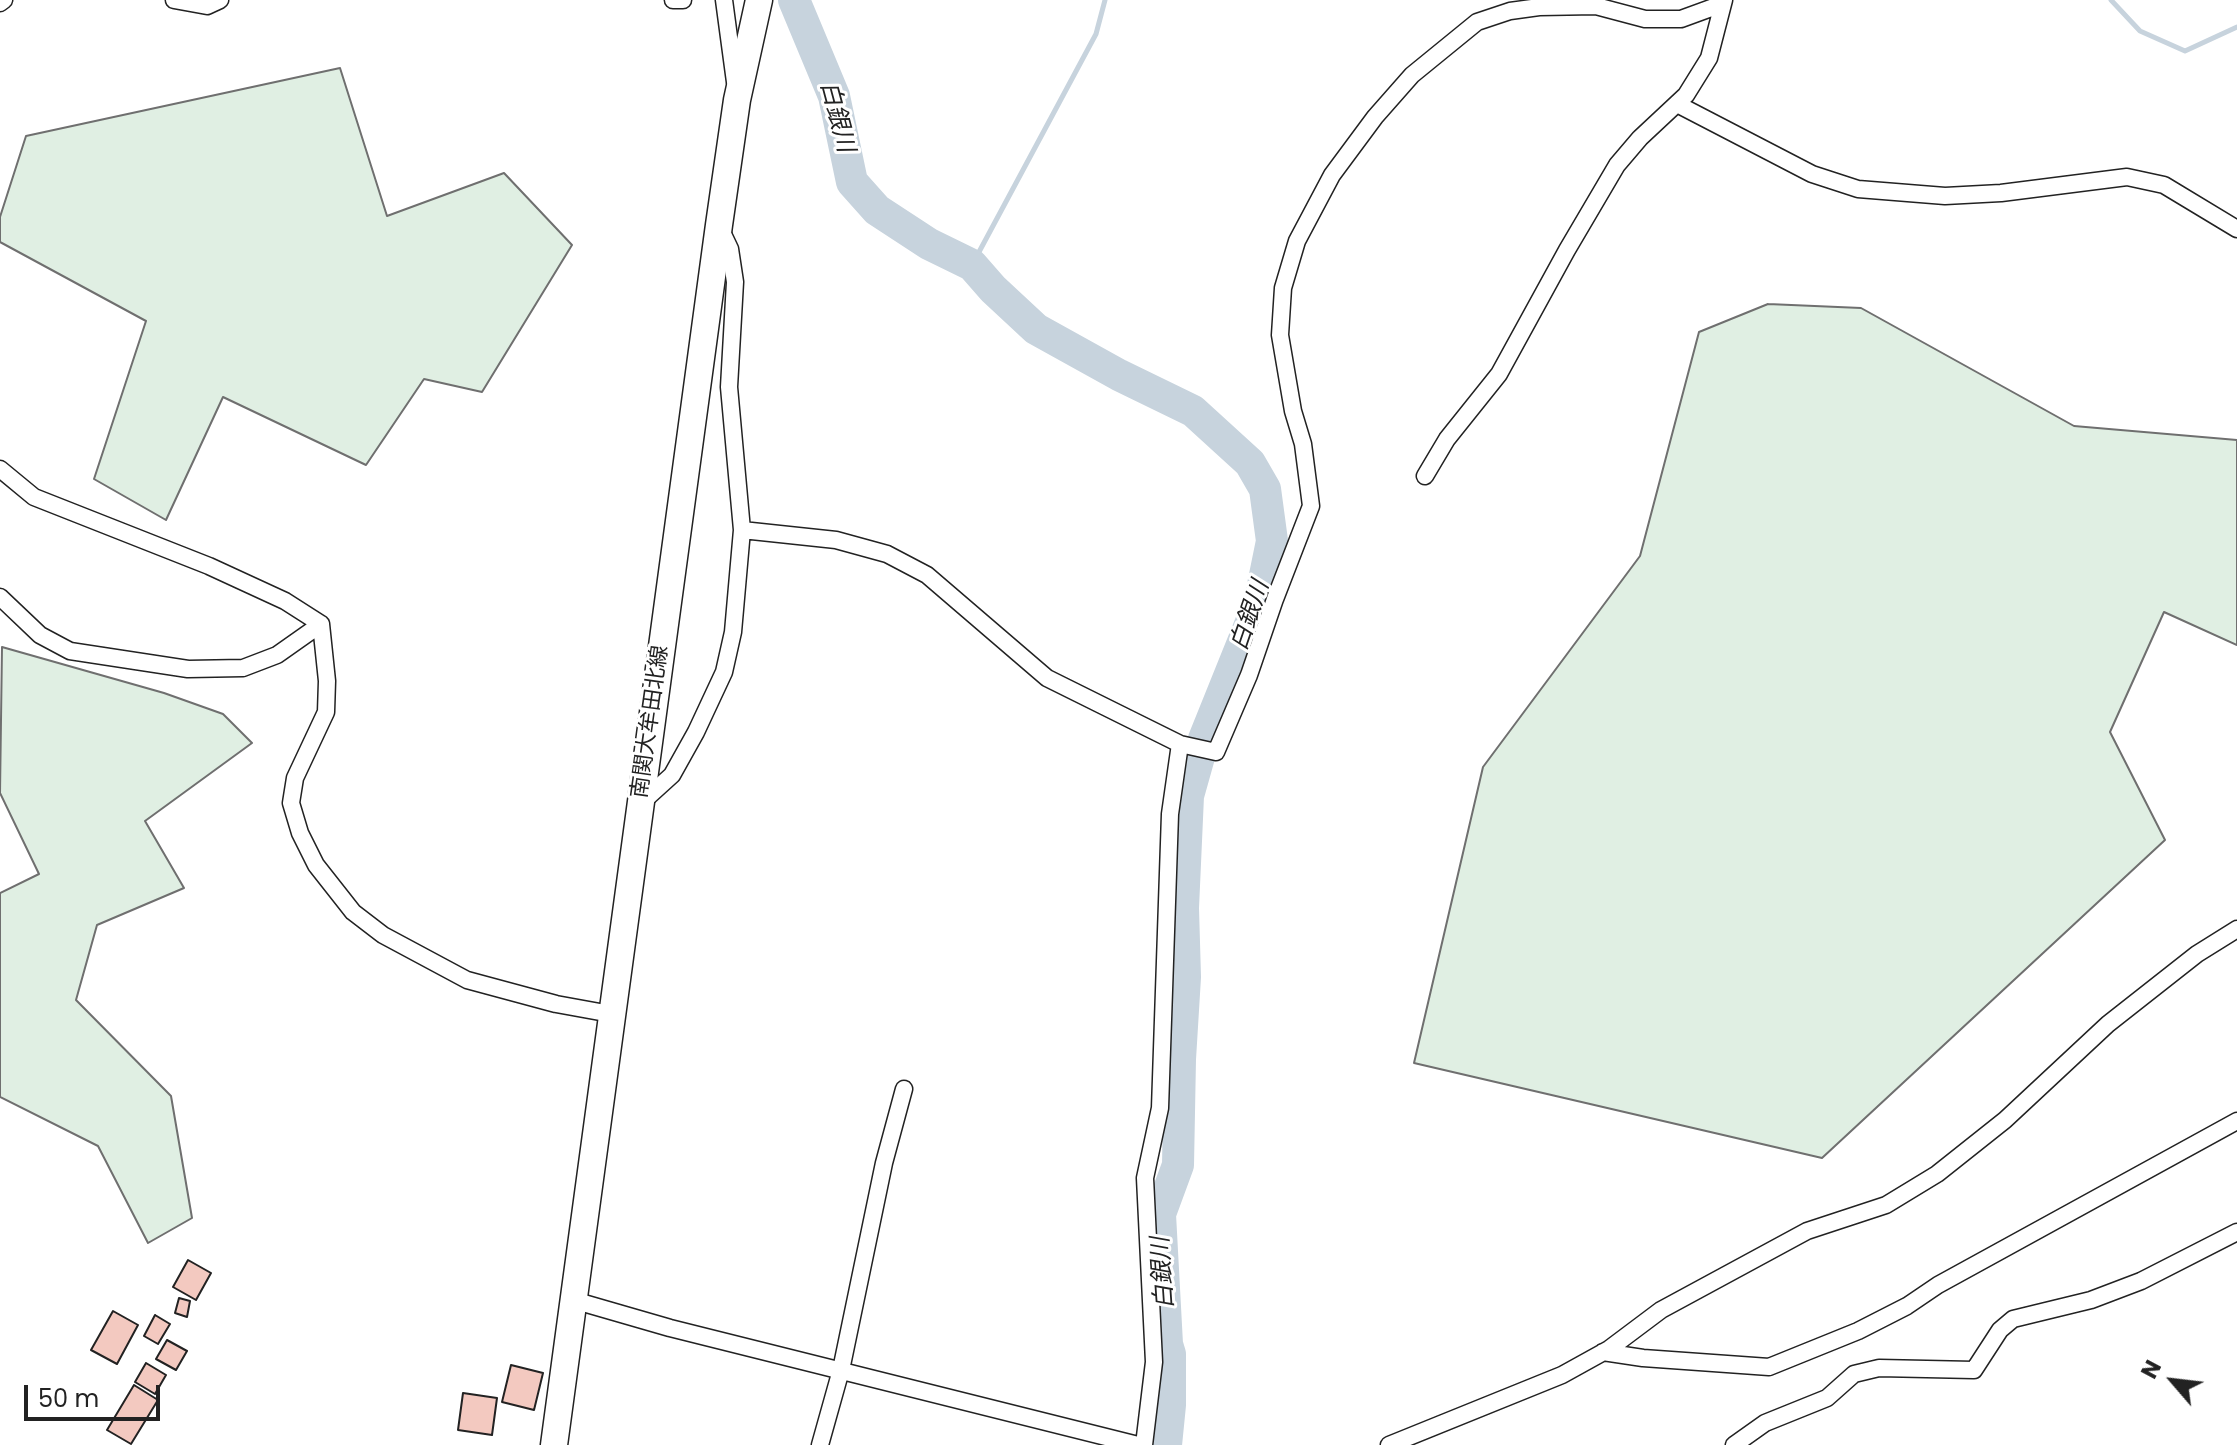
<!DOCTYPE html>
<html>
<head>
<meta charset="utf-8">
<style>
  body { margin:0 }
  #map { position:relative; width:2237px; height:1445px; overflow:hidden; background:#fff; font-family:Poppins,sans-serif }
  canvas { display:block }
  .north { position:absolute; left:2133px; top:1341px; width:80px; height:80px; -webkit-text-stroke:6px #fff; paint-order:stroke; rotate:298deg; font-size:22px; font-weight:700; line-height:32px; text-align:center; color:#222 }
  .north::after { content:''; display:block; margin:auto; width:28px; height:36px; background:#222; clip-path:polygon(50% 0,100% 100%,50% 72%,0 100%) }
  .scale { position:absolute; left:24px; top:1385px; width:136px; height:36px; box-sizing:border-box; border:4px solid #222; border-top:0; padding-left:10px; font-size:24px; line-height:28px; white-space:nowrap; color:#222; -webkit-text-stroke:6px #fff; paint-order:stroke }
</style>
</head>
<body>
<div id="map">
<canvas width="2237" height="1445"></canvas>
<div class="north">N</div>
<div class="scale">50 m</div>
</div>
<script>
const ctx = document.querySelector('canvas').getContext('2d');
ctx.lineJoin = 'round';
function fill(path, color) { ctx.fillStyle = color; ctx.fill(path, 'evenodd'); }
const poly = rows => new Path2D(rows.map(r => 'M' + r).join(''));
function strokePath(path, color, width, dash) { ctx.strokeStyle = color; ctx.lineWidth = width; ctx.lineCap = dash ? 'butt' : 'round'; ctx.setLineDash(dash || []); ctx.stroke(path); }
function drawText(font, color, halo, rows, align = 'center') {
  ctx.font = font + ' Poppins,"Noto Sans JP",sans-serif'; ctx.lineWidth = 6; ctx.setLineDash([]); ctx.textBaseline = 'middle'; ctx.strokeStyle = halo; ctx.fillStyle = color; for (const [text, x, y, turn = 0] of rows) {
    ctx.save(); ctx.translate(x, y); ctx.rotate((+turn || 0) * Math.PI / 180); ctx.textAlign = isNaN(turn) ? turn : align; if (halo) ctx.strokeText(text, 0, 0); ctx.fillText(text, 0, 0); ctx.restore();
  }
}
const green = poly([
  [340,68,387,216,504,173,572,245,482,392,424,379,366,465,223,397,166,520,94,479,146,321,0,242,0,217,26,136,340,68],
  [1768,304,1861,308,2074,426,2237,440,2237,645,2164,612,2110,732,2165,840,1822,1158,1414,1063,1483,767,1640,556,1699,332,1768,304],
  [2,647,164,693,223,714,252,743,145,821,184,888,97,925,76,1000,171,1096,192,1218,148,1243,98,1146,0,1097,0,893,39,874,0,793,2,647]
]);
fill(green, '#e0efe3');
strokePath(green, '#6f6f6f', 2);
strokePath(poly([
  [2111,0,2140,31,2185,51,2237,27],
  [972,265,1096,34,1105,0]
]), '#c7d3dd', 5);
strokePath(poly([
  [794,0,834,96,852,182,877,210,929,244,972,265,993,289,1036,329,1119,375,1193,411,1250,463,1265,489,1272,541,1260,600,1204,739,1188,796,1183,908,1185,977,1180,1059,1178,1165,1160,1214,1167,1344,1170,1354,1170,1405,1166,1445]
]), '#c7d3dd', 32);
const building = poly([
  [188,1260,211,1273,196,1300,173,1287,188,1260],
  [179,1298,190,1301,187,1317,175,1313,179,1298],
  [113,1311,138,1325,117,1364,91,1350,113,1311],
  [155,1315,170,1324,158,1344,144,1336,155,1315],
  [167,1340,187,1351,176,1370,156,1359,167,1340],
  [146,1363,166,1375,155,1394,135,1382,146,1363],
  [511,1365,543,1373,534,1410,502,1402,511,1365],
  [134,1385,158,1400,131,1444,107,1430,134,1385],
  [463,1393,497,1398,492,1435,458,1430,463,1393]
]);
fill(building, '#f3c9c0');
strokePath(building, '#222', 2);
const street = poly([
  [174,0,207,6,220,0],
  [673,0,683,0],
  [724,0,735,82],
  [0,3,4,0],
  [1677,104,1812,174,1858,189,1945,196,2001,193,2127,177,2164,185,2237,229],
  [0,469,34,497,209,566,285,601,321,624],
  [1425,476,1447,439,1499,374,1567,250,1617,165,1640,138,1686,95,1709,58,1724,0],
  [742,530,836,540,887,554,927,575,1047,678,1180,744],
  [0,597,40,635,70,651,188,669,243,668,277,655,321,624],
  [321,624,327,681,326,712,295,778,291,803,300,833,316,865,353,912,383,935,467,980,556,1004,611,1014],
  [640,804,672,775,696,732,724,672,733,632,742,530,729,387,735,282,730,249,721,230],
  [573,1300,670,1328,1138,1445],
  [1603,1352,1643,1358,1769,1367,1858,1331,1907,1306,1938,1285,2237,1121],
  [820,1445,841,1370,884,1163,904,1089],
  [1144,1445,1154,1362,1145,1178,1160,1108,1170,814,1180,744,1216,752,1249,675,1275,599,1311,506,1303,444,1293,411,1280,335,1283,288,1297,241,1332,175,1375,117,1412,75,1477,22,1510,11,1539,7,1596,6,1645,19,1681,19,1722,4],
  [1389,1445,1562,1375,1609,1349,1661,1310,1807,1231,1886,1205,1937,1174,2005,1120,2108,1024,2197,954,2237,929],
  [1734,1445,1765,1423,1827,1398,1854,1374,1879,1368,1974,1370,2000,1330,2013,1319,2091,1300,2141,1281,2237,1232]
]);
const primary = poly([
  [554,1445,719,225,737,100,759,0]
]);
strokePath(street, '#222', 19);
strokePath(primary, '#222', 29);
strokePath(street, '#fff', 16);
strokePath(primary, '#fff', 26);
drawText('22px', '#222', '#fff', [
  ["南関大牟田北線",651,722,-82]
]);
drawText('italic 24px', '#222', '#fff', [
  ["白銀川",836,117,75],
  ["白銀川",1251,616,-71],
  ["白銀川",1164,1273,-94]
]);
</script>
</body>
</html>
